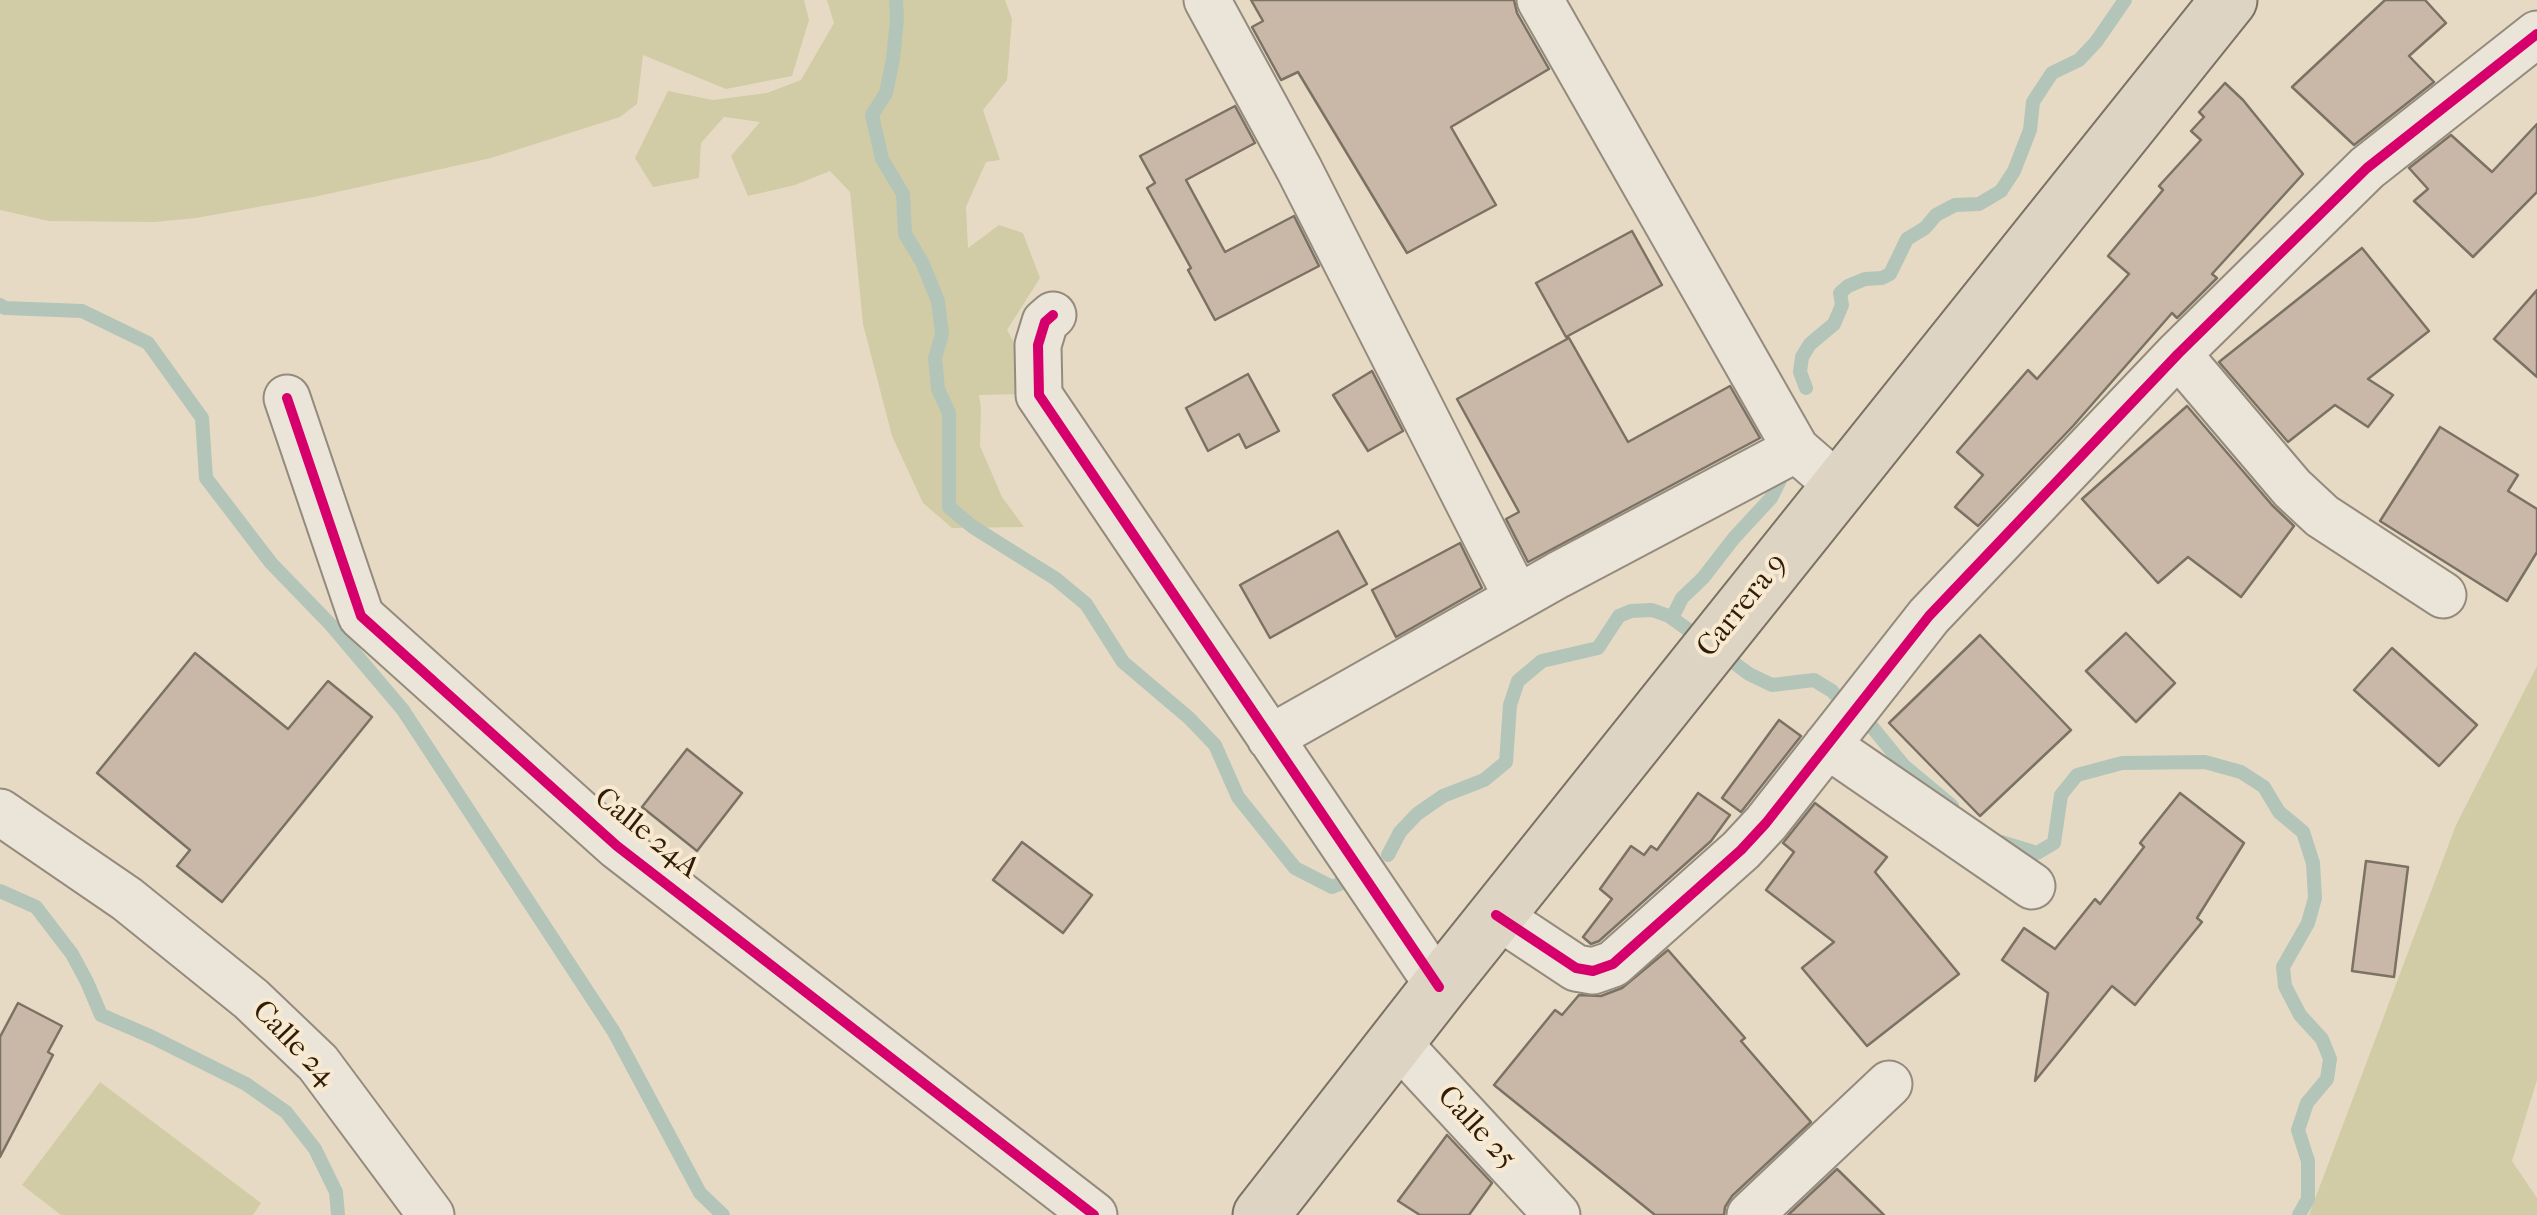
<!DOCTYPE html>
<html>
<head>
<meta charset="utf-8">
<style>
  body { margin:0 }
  canvas { display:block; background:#e6dac4 }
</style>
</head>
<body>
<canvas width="2537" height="1215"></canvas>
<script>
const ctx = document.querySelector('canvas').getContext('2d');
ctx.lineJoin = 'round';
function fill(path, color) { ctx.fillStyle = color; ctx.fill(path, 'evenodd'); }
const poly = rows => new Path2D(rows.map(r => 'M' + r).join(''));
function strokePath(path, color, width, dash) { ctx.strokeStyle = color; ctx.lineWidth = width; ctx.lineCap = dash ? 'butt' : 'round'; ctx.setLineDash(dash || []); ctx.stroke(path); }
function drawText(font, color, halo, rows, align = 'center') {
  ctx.font = font + ' "IM FELL French Canon",serif'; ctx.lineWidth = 8; ctx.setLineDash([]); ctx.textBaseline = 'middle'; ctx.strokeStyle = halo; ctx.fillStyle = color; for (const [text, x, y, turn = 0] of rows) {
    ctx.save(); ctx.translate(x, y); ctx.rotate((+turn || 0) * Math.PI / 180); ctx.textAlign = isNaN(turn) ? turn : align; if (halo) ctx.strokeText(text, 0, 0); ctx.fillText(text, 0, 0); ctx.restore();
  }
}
fill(poly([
  [0,0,804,0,809,20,792,76,726,89,643,55,637,104,620,117,491,158,314,197,196,218,155,222,49,221,0,210],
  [827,0,1005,0,1012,19,1007,80,983,110,1000,160,986,162,966,207,968,248,999,225,1023,233,1040,278,1007,330,1032,374,1024,394,979,395,981,408,980,446,1002,497,1024,527,952,528,923,503,892,436,863,324,850,192,830,171,795,185,748,196,731,156,760,122,724,117,701,143,699,178,653,187,635,158,668,91,713,100,767,93,801,80,834,23],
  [2537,666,2537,1080,2512,1161,2537,1198,2537,1215,2309,1215,2456,825],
  [100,1082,261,1203,253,1215,61,1215,22,1185]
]), '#d1cca5');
strokePath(poly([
  [896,0,897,19,893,59,886,93,872,115,882,159,903,194,905,234,922,262,938,301,942,334,935,358,938,389,949,413,949,507,973,527,1056,579,1086,604,1123,662,1189,718,1215,745,1238,797,1295,868,1332,887,1352,879],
  [0,305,5,308,82,311,148,343,202,418,206,478,271,563,331,625,403,710,614,1032,700,1193,723,1215],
  [1806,388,1800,372,1802,357,1810,344,1834,324,1842,305,1840,293,1848,286,1865,279,1882,278,1890,274,1907,239,1925,228,1936,215,1955,205,1979,204,2001,191,2014,171,2030,130,2033,102,2052,73,2079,60,2096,42,2125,0],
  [1672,618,1682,598,1703,578,1734,538,1771,498,1780,480],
  [1721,653,1749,674,1772,685,1814,680,1832,691,1846,707],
  [1868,722,1904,766,1952,806],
  [2001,842,2037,853,2054,843,2061,795,2077,775,2122,763,2205,762,2241,772,2264,787,2279,812,2303,832,2313,863,2315,898,2308,923,2283,967,2285,986,2300,1015,2322,1039,2330,1059,2327,1079,2307,1103,2298,1130,2308,1161,2308,1199,2299,1215],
  [1388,855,1400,832,1417,814,1443,796,1484,780,1506,762,1510,705,1518,681,1542,661,1598,648,1619,616,1631,611,1652,610,1669,616,1704,641],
  [0,891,36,907,72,954,87,982,101,1015,152,1037,246,1084,286,1112,315,1149,336,1192,338,1215]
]), '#b3c5b9', 14);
const building = poly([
  [1251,0,1514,0,1517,13,1549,69,1451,127,1496,205,1407,253,1298,72,1281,80,1252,27,1263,21,1251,0],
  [2385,0,2425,0,2446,23,2409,56,2434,82,2354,145,2292,87,2385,0],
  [2225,83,2243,100,2303,174,2212,274,2217,278,2177,318,2172,313,2073,426,1978,526,1955,507,1983,475,1957,452,2028,370,2037,379,2129,274,2108,256,2163,190,2159,186,2201,140,2191,131,2204,117,2199,112,2225,83],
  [1235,106,1255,143,1186,180,1225,252,1294,216,1319,266,1215,320,1188,270,1191,268,1147,188,1155,183,1140,156,1235,106],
  [2537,124,2537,192,2473,257,2414,201,2428,189,2409,168,2451,135,2492,172,2537,124],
  [1632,231,1662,285,1566,337,1536,283,1632,231],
  [2362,248,2429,331,2368,379,2393,395,2368,427,2335,405,2288,442,2219,362,2362,248],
  [2537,290,2537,377,2494,339,2537,290],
  [1569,338,1628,442,1730,386,1760,438,1528,562,1506,519,1519,512,1457,399,1569,338],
  [1372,371,1403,431,1368,451,1333,395,1372,371],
  [1248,374,1279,431,1246,448,1239,434,1208,451,1186,408,1248,374],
  [2187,406,2272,505,2294,526,2241,597,2188,557,2158,583,2082,499,2187,406],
  [2440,427,2518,475,2508,491,2537,509,2537,552,2507,601,2380,521,2440,427],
  [1338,531,1367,584,1270,638,1240,585,1338,531],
  [1460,543,1482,588,1396,637,1372,590,1460,543],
  [2126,633,2175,683,2136,722,2086,671,2126,633],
  [1980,635,2071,730,1980,816,1889,723,1980,635],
  [2392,648,2477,725,2439,766,2354,690,2392,648],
  [195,653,288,729,328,681,372,717,222,902,177,866,190,850,97,773,195,653],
  [1779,720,1801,736,1741,812,1722,798,1779,720],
  [687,749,742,793,697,851,642,807,687,749],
  [1698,793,1730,815,1711,841,1599,941,1591,944,1583,937,1612,899,1600,889,1631,846,1644,855,1651,846,1657,850,1698,793],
  [2180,793,2244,843,2197,918,2202,922,2135,1005,2112,986,2035,1081,2048,993,2002,960,2024,928,2055,949,2095,899,2100,904,2144,847,2140,843,2180,793],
  [1815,803,1887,857,1875,872,1959,974,1867,1046,1802,968,1834,942,1766,890,1794,852,1783,843,1815,803],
  [1022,842,1092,895,1063,933,993,880,1022,842],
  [2366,861,2408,867,2394,977,2352,971,2366,861],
  [1668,950,1745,1038,1741,1041,1811,1122,1732,1196,1725,1207,1724,1215,1655,1215,1494,1085,1555,1010,1562,1015,1579,995,1601,996,1622,988,1668,950],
  [18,1003,62,1026,48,1052,53,1055,0,1157,0,1037,18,1003],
  [1447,1135,1492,1183,1469,1215,1420,1215,1398,1201,1447,1135],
  [1837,1169,1884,1215,1788,1215,1837,1169]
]);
fill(building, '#c9b8a7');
strokePath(building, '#7b7264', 2.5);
const street = poly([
  [1207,0,1299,169,1517,598],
  [1540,0,1796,449,1819,469],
  [1053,315,1045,322,1038,345,1039,395,1439,987],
  [2178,354,2292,488,2322,516,2443,595],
  [287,398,361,616,617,846,1094,1215],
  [1270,738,1558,575,1796,449],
  [1827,745,2032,886],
  [0,812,127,899,251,999,318,1063,431,1215],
  [1496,915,1576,968,1593,971,1613,964,1741,850,1766,823,1929,616,2178,354,2367,168,2537,34],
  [1396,1041,1557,1215],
  [1750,1215,1889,1084]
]);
const highway = poly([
  [1261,1215,1439,987,2229,0]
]);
strokePath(street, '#958b7d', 49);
strokePath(highway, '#7b7264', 59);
strokePath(street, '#eae4d9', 45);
strokePath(highway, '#ded4c4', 55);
strokePath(poly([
  [1053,315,1045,322,1038,345,1039,395,1439,987],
  [287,398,361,616,617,846,1094,1215],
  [1496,915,1576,968,1593,971,1613,964,1741,850,1766,823,1929,616,2178,354,2367,168,2537,34]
]), '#d6006c', 10);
drawText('30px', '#311b09', '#f8ead0', [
  ["Carrera 9",1743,606,-51],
  ["Calle 24A",646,834,39],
  ["Calle 24",293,1044,46],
  ["Calle 25",1476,1128,47]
]);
</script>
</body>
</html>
